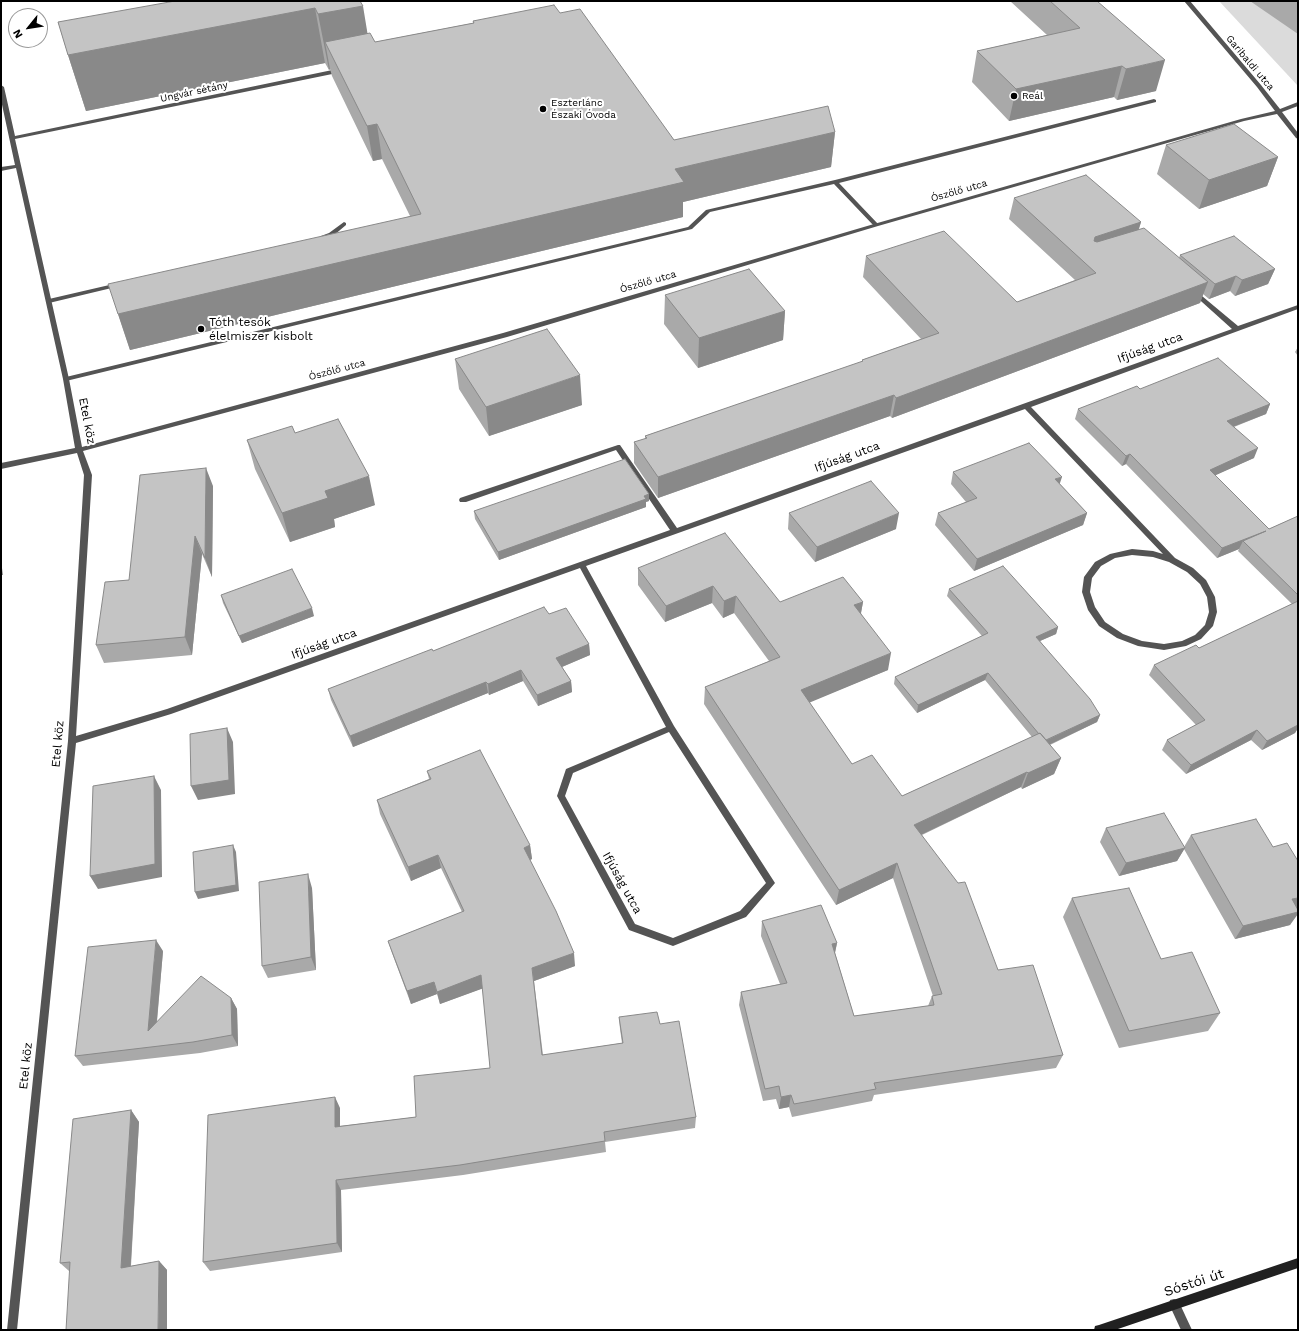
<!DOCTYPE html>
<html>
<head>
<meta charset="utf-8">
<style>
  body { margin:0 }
  #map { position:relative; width:1299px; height:1331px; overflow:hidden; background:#fff; font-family:"Work Sans",sans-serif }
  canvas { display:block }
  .frame { position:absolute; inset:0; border:2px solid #000; pointer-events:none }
  .north { position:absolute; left:8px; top:8px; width:40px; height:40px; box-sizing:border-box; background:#fff; border:1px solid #999; border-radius:50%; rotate:240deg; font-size:11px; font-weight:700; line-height:16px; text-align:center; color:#000 }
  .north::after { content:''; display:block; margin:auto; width:14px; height:18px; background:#000; clip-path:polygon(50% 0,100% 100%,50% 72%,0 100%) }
</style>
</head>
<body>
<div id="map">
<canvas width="1299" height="1331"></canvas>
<div class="frame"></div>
<div class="north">N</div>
</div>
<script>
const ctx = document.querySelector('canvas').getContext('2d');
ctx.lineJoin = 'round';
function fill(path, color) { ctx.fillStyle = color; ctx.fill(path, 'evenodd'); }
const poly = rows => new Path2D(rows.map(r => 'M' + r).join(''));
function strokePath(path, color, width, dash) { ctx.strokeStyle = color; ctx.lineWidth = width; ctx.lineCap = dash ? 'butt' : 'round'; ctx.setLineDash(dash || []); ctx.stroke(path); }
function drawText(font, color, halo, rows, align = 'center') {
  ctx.font = font + ' "Work Sans",sans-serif'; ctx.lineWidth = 4; ctx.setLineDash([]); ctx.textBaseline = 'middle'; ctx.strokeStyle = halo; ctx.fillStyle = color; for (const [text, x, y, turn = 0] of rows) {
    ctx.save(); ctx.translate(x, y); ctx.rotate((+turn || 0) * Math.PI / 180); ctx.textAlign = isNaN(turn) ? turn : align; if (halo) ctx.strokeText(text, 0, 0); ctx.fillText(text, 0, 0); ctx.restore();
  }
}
fill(poly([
  [1219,1,1298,1,1298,86]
]), '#dbdbdb');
fill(poly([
  [1154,99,1156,100,1156,102,839,183,878,224,878,226,874,226,834,184,710,212,692,229,66,381,63,379,66,377,688,227,706,210,835,180,1154,99],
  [344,222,346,223,346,225,333,236,324,238,321,236,329,233,344,222],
  [118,283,121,285,120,286,49,303,46,301,49,299,118,283]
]), '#545454');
fill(poly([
  [1174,1299,1178,1300,1192,1330,1181,1330,1169,1304,1170,1300,1174,1299]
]), '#545454');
fill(poly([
  [1184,1,1190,1,1261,85,1280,109,1298,102,1298,106,1282,112,1298,133,1298,139,1296,138,1277,114,1244,121,878,226,507,337,83,451,92,475,76,736,167,709,670,530,616,450,466,502,460,502,459,500,460,498,618,445,620,445,677,528,1232,329,1192,293,1192,291,1196,291,1238,326,1298,305,1298,309,1031,407,1175,558,1193,568,1206,580,1215,597,1217,612,1213,626,1201,639,1186,646,1164,650,1138,646,1117,638,1099,626,1088,610,1082,592,1084,577,1095,562,1110,554,1132,549,1153,551,1163,554,1025,409,586,566,674,726,775,883,746,917,673,946,629,930,557,796,566,769,666,727,580,568,171,714,76,743,17,1330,7,1330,68,741,84,475,77,453,1,469,1,463,75,448,63,379,16,168,1,171,1,167,15,165,1,100,1,85,4,87,15,136,342,68,345,70,342,72,15,139,69,379,82,447,503,333,874,224,1241,119,1275,111,1257,87,1184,1],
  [1132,555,1153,557,1169,562,1187,572,1200,584,1207,597,1209,612,1205,625,1195,635,1182,641,1164,644,1142,641,1123,634,1105,622,1095,607,1090,592,1092,578,1101,566,1115,558,1132,555],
  [669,732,766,883,740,911,673,938,635,924,565,796,573,773,669,732]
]), '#545454');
fill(poly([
  [1298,1258,1298,1268,1115,1330,1094,1330,1095,1326,1099,1325,1298,1258]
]), '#212121');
fill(poly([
  [360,1,367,33,375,42,473,23,473,21,560,13,674,140,835,132,831,167,683,202,683,217,130,350,118,314,410,216,382,159,373,161,332,76,330,69,329,70,325,63,86,111,68,55,58,22],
  [1010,1,1097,1,1156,91,1117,100,1114,97,1009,121,972,82,977,51,1047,35],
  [1250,1,1298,1,1298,34],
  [1166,145,1278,157,1267,186,1199,209,1157,174],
  [1014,198,1141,222,1139,229,1179,258,1180,255,1275,269,1268,284,1235,296,1230,291,1209,299,1203,294,1200,303,892,418,890,416,658,498,634,463,634,442,645,439,645,436,862,362,862,360,921,339,863,277,866,256,1017,302,1075,280,1009,219],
  [665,295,785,311,783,340,698,368,664,324],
  [1298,347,1298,356,1295,352],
  [455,359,582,405,489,436,459,389],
  [1140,389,1270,404,1266,414,1234,427,1254,458,1215,475,1269,529,1298,516,1298,728,1295,733,1262,750,1251,740,1186,774,1162,750,1167,740,1196,725,1149,675,1154,665,1199,648,1292,604,1238,551,1239,549,1217,558,1126,464,1122,466,1075,419,1078,409],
  [295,433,375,505,334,519,335,527,290,542,255,469,247,440],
  [953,472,1060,484,1087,513,1083,525,974,571,935,525,938,513,966,502,951,484],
  [213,486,212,577,202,554,192,655,104,663,96,645,129,580],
  [649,501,646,502,646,507,499,560,475,519,474,511],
  [789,513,896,529,815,562,788,529],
  [638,568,780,602,863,602,861,613,888,670,809,702,852,764,902,796,1032,737,985,680,917,713,894,684,895,677,982,636,947,596,949,589,1058,627,1056,634,1040,641,1100,715,1097,722,1050,745,1061,758,1054,774,1022,789,1021,787,922,835,998,970,1063,1055,1056,1068,874,1095,872,1101,792,1117,789,1107,779,1109,776,1099,763,1101,739,1005,741,992,780,984,761,936,762,921,837,943,835,953,854,1016,928,1006,932,996,933,996,893,878,836,905,704,704,705,687,769,661,734,613,723,618,712,603,665,622,638,585],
  [221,595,314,616,242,643,223,603],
  [549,614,589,644,590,655,562,667,571,681,572,692,538,706,523,681,489,695,488,693,353,747,331,700,328,689,433,651],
  [427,771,530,845,532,859,530,860,575,966,534,981,543,1055,622,1043,620,1029,619,1017,660,1024,696,1117,695,1128,605,1142,606,1152,463,1175,341,1190,342,1252,210,1271,203,1262,340,1108,340,1126,416,1117,490,1068,483,988,440,1004,437,994,411,1004,392,953,388,941,462,912,441,868,411,881,380,814,377,800,429,779],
  [1106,828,1184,847,1191,835,1298,908,1297,909,1290,925,1235,939,1184,849,1177,861,1119,876,1100,842],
  [312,888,316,970,268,978,262,966],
  [1072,898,1161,959,1220,1013,1208,1031,1119,1048,1063,917],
  [163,951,157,1022,231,998,237,1009,238,1046,200,1053,83,1066,75,1056],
  [131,1110,139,1122,131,1266,159,1261,167,1270,69,1271,60,1263]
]), '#a9a9a9');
fill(poly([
  [363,6,372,61,325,42,330,69,329,70,318,14],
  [315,8,325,63,86,111,68,55],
  [1165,60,1156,91,1117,100,1126,69],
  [1122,66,1114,97,1009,121,1016,89],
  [377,124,382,159,373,161,367,126],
  [835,132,831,167,683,202,683,217,130,350,118,314,675,169],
  [1278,157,1267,186,1199,209,1209,180],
  [1141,222,1134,243,1089,258,1095,237],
  [1275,269,1268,284,1235,296,1242,280],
  [1236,276,1230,291,1209,299,1215,284],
  [1208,282,1200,303,892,418,896,398],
  [785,311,783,340,698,368,699,338],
  [580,375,582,405,489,436,486,407],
  [894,395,890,416,658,498,658,477],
  [1270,404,1266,414,1222,431,1227,421],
  [1258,448,1254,458,1205,480,1210,470],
  [1130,454,1126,464,1122,466,1126,456],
  [206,468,213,486,212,577,205,558],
  [369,476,375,505,334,519,335,527,290,542,282,513,325,491],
  [1062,477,1058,489,1055,479],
  [649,494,649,501,646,502,646,507,499,560,498,552],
  [899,513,896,529,815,562,817,547],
  [1087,513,1083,525,974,571,977,559],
  [1266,531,1243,541,1239,549,1217,558,1222,548],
  [195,536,202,554,192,655,185,637],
  [1,561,3,575,1,575],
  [713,586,712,603,665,622,666,606],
  [736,596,734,613,723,618,724,601],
  [863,602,860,618,854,605],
  [312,608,314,616,242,643,239,636],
  [1058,627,1056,634,1033,644,1036,637],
  [589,644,590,655,557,669,556,658],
  [891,653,888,670,799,707,801,690],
  [521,670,523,681,489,695,488,684],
  [988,673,985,680,917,713,918,705],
  [571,681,572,692,538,706,537,695],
  [486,682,488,693,353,747,350,736],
  [1100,715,1097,722,1042,748,1045,741],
  [1298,719,1298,728,1295,733,1262,750,1267,741],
  [227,728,233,742,235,794,198,800,191,786],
  [1257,730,1251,740,1186,774,1191,765],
  [1061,758,1054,774,1022,789,1028,773],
  [1027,772,1021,787,910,840,914,825],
  [154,776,161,790,162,877,98,889,90,876],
  [233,845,236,852,239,891,198,899,195,892],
  [530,845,532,859,525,862,524,848],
  [1185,848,1177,861,1119,876,1126,863],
  [438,855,441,868,411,881,408,867],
  [897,863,893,878,836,905,839,890],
  [308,874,312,888,316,970,311,957],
  [1298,898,1298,908,1282,912,1292,899],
  [1298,912,1298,914,1290,925,1235,939,1243,926],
  [156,940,163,951,155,1041,148,1031],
  [837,943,834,957,832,944],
  [574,953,575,966,534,981,532,968],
  [481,975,484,988,440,1004,437,992],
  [434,982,437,994,411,1004,407,991],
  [231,998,237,1009,238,1046,232,1035],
  [791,1095,789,1107,779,1109,781,1097],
  [335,1097,340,1108,340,1138,335,1127],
  [131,1110,139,1122,130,1277,121,1268],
  [336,1180,341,1190,342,1252,337,1243],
  [159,1261,167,1270,167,1330,158,1330]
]), '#898989');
const building = poly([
  [175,1,360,1,363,6,318,14,315,8,68,55,58,22,175,1],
  [1050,1,1097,1,1165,60,1126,69,1122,66,1016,89,977,51,1080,28,1050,1],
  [554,5,560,13,580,9,674,140,828,106,835,132,675,169,684,182,118,314,108,284,421,214,377,124,367,126,325,42,370,33,375,42,474,23,473,21,554,5],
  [1234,124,1278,157,1209,180,1166,145,1234,124],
  [1086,175,1141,222,1095,237,1094,241,1097,242,1144,228,1208,282,896,398,894,395,658,477,634,442,647,438,645,436,863,361,862,360,939,333,866,256,944,231,1017,302,1096,273,1014,198,1086,175],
  [1234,236,1275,269,1242,280,1236,276,1215,284,1180,255,1234,236],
  [749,269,785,311,699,338,665,295,749,269],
  [547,329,580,375,486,407,455,359,547,329],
  [1218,358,1270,404,1227,421,1258,448,1210,470,1269,529,1298,516,1298,595,1243,541,1266,531,1222,548,1130,454,1126,456,1078,409,1137,386,1140,389,1218,358],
  [338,419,369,476,325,491,328,498,282,513,247,440,292,426,295,433,338,419],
  [1029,443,1062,477,1055,479,1087,513,977,559,938,513,977,498,953,472,1029,443],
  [625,459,649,494,644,496,646,499,498,552,474,511,625,459],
  [206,468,205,558,195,536,185,637,96,645,105,582,129,580,140,475,206,468],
  [871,481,899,513,817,547,789,513,871,481],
  [725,533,780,602,843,577,863,602,854,605,891,653,801,690,852,764,872,755,902,796,1040,733,1061,758,1028,773,1027,772,914,825,958,883,965,882,998,970,1033,965,1063,1055,874,1083,876,1089,794,1104,791,1095,781,1097,779,1086,765,1089,741,992,787,983,762,921,821,905,837,943,832,944,854,1016,934,1005,932,996,942,994,897,863,839,890,705,687,780,657,736,596,724,601,713,586,666,606,638,568,725,533],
  [1003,566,1058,627,1036,637,1090,699,1100,715,1046,740,1040,733,1039,734,988,673,918,705,895,677,988,633,949,589,1003,566],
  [292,569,312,608,239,636,221,595,292,569],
  [1298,601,1298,719,1297,720,1298,721,1298,725,1267,741,1257,730,1191,765,1167,740,1205,720,1154,665,1196,645,1199,648,1298,601],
  [544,607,549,614,566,608,589,644,556,658,571,681,537,695,521,670,488,684,486,682,350,736,328,689,432,649,433,651,544,607],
  [227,728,229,780,191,786,190,734,227,728],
  [480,750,530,845,524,848,556,911,574,953,532,968,542,1055,623,1043,619,1017,657,1012,660,1024,679,1021,696,1117,604,1132,605,1141,460,1165,336,1180,337,1243,203,1262,208,1115,335,1097,335,1127,416,1117,414,1076,490,1068,481,975,437,992,434,982,407,991,388,941,464,911,438,855,408,867,377,800,431,779,427,771,480,750],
  [154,776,155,864,90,876,93,786,154,776],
  [1164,813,1185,848,1126,863,1106,828,1164,813],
  [1256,819,1273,847,1287,843,1298,861,1298,898,1292,899,1298,910,1298,912,1243,926,1191,835,1256,819],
  [233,845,236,885,195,892,193,852,233,845],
  [308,874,311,957,262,966,259,882,308,874],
  [1129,888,1161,959,1192,952,1220,1013,1129,1031,1072,898,1129,888],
  [156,940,148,1031,201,976,231,998,232,1035,193,1042,75,1056,88,947,156,940],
  [131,1110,121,1268,159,1261,158,1330,66,1330,70,1262,60,1263,73,1119,131,1110]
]);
fill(building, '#c4c4c4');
strokePath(building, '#898989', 1);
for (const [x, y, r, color] of [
  [1014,96,4,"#000"],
  [543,109,4,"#000"],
  [201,329,4,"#000"]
]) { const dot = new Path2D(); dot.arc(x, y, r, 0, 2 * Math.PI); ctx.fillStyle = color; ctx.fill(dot); strokePath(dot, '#fff', 1.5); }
drawText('10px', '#000', '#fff', [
  ["Garibaldi utca",1250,63,50],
  ["Ungvár sétány",194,92,-12],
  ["Ószőlő utca",959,191,-16],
  ["Ószőlő utca",648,282,-16],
  ["Ószőlő utca",337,370,-15]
]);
drawText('10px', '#000', '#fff', [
  ["Reál",1022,96],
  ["Eszterlánc",551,103],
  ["Északi Óvoda",551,115]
], 'left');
drawText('12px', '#000', '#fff', [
  ["Tóth tesók",209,322],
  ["élelmiszer kisbolt",209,336]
], 'left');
drawText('12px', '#000', '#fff', [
  ["Ifjúság utca",1150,348,-20],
  ["Etel köz",87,421,79],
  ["Ifjúság utca",847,457,-20],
  ["Ifjúság utca",324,644,-20],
  ["Etel köz",58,744,-85],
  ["Ifjúság utca",622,883,61],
  ["Etel köz",26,1066,-84]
]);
drawText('14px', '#000', '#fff', [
  ["Sóstói út",1194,1283,-18]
]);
</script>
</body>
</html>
